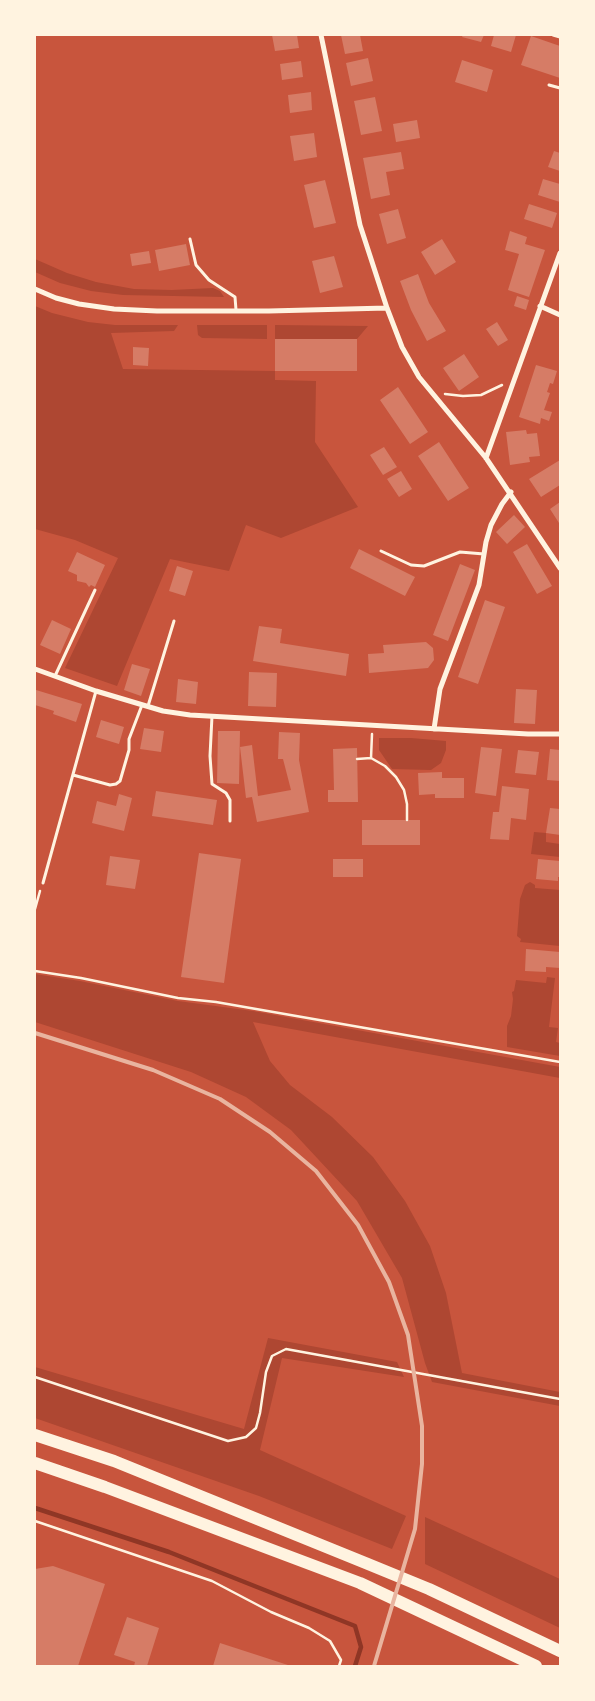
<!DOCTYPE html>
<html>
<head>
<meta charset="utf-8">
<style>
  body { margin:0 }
  #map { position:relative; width:595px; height:1701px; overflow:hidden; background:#c8553d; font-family:"PT Sans Narrow",sans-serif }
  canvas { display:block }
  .frame { position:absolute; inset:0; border:36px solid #fff3e0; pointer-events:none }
</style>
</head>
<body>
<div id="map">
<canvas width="595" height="1701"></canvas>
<div class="frame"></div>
</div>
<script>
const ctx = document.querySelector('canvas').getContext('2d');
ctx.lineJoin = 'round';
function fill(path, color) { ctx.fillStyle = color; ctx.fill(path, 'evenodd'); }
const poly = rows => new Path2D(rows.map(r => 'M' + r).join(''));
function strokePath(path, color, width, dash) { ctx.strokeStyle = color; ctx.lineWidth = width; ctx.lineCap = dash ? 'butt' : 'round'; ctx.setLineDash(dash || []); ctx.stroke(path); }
fill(poly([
  [35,259,67,273,96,282,134,289,172,290,213,288,220,291,224,297,123,295,91,291,60,283,35,272],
  [35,306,52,313,88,322,115,325,178,325,174,331,111,333,123,369,275,371,275,380,316,381,315,442,358,507,281,538,246,525,229,571,170,559,117,686,65,668,118,558,75,540,35,529],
  [197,325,267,325,267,339,202,338,198,335],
  [275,325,276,325,368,326,357,339,275,339],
  [379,738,411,738,446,741,446,750,441,763,431,770,392,769,379,750],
  [534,832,546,833,546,842,560,844,560,857,531,854],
  [530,882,535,885,535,888,560,890,560,946,520,942,521,939,517,936,520,899,525,885],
  [35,974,80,981,178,1001,253,1011,560,1067,560,1078,253,1022,270,1061,290,1085,332,1117,373,1157,405,1201,430,1246,446,1293,462,1373,560,1392,560,1406,432,1382,425,1363,402,1278,357,1201,291,1130,246,1097,191,1072,35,1022],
  [547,977,555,978,549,1027,558,1028,556,1042,560,1043,560,1056,507,1047,507,1026,511,1016,513,999,512,992,514,991,516,980,546,983],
  [268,1338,397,1362,404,1377,282,1358,260,1450,406,1516,392,1549,259,1496,35,1418,35,1367,244,1429],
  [425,1517,560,1579,560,1628,425,1564]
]), '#ae4732');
strokePath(poly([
  [35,1508,169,1552,355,1626,361,1647,355,1666]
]), '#8f3625', 4.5);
fill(poly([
  [272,35,297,35,299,48,275,51],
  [341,35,360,35,363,51,345,54],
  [463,35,484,35,481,42,462,37],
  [494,35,516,35,511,52,491,46],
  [531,36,560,46,560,78,521,65],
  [368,58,373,81,351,86,346,63],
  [462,60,493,70,487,92,455,82],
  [301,61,303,77,282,80,280,64],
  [311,92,312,110,290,113,288,95],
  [375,97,382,131,361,135,354,101],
  [417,120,420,138,396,142,393,124],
  [314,133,317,157,294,161,290,136],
  [554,151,560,153,560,171,548,167],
  [401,152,404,169,386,172,390,195,371,199,363,158],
  [543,179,560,184,560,202,538,195],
  [325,180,336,223,314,228,304,185],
  [529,204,557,213,552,228,524,219],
  [398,209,406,238,387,244,379,214],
  [510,231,527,237,525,244,545,250,529,297,508,290,519,254,505,250],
  [442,239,456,262,435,275,421,252],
  [186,244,190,265,159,271,155,250],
  [149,251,151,263,132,266,130,254],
  [334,256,343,287,320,293,312,261],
  [418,274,429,303,446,331,427,341,411,310,400,281],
  [517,296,529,300,526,310,514,306],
  [497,322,508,340,498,346,486,329],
  [275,339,357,339,357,371,275,371],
  [133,347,149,348,148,366,133,365],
  [464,354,479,377,459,391,443,368],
  [536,365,557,371,553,384,550,383,547,392,550,393,544,410,552,412,549,421,541,418,540,424,519,417],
  [398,387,428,432,410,444,380,400],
  [526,430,527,434,537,433,540,456,529,457,530,462,510,465,506,432],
  [439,442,469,488,448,501,418,456],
  [384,447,397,467,383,475,370,455],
  [560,460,560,485,541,497,529,479],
  [401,471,412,489,399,497,387,479],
  [560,502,560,522,559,523,550,509],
  [514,515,525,527,507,544,496,532],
  [527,544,552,586,537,594,513,552],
  [359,549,415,577,405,596,350,568],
  [77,552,105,565,95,587,91,585,89,587,86,583,77,581,77,575,68,571],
  [460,564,475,570,448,641,433,635],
  [177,566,193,571,185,596,169,591],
  [485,600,505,607,478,684,458,677],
  [52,620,71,629,60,654,40,645],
  [259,626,282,629,280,643,349,654,346,676,253,661],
  [426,642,433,648,434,660,428,668,369,673,368,654,384,653,383,645],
  [132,664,150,669,141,696,124,690],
  [249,672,277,673,276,707,248,706],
  [178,679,198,682,196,704,176,702],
  [516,689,537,690,535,724,514,723],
  [36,690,82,704,76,722,53,714,54,711,35,705],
  [101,720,124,727,119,744,96,737],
  [144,728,164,731,161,752,140,749],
  [218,731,240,731,239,784,217,783],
  [279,732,300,733,299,760,309,812,257,822,252,797,246,798,240,747,252,745,258,796,291,790,283,759,278,759],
  [481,747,502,749,496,796,475,793],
  [357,748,358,802,328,802,328,790,334,790,333,749],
  [550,749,560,750,560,781,547,780],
  [518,750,539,752,536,775,515,773],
  [442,772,442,778,464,778,464,798,435,798,435,794,419,795,418,773],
  [502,786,529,789,526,820,511,818,509,840,490,839,493,812,499,812],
  [156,791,217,800,213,825,152,816],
  [119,794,132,798,124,831,92,823,97,801,116,806],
  [550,808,560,809,560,835,546,833],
  [362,820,420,820,420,845,362,845],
  [199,853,241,859,224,983,181,977],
  [110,856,140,860,135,889,106,885],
  [333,859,363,859,363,877,333,877],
  [538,859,560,861,560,877,558,877,558,881,536,879],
  [526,949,560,952,560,968,546,967,546,972,525,971],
  [53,1566,105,1584,78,1666,35,1666,35,1569],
  [127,1617,159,1628,147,1666,134,1666,135,1662,114,1655],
  [220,1643,291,1666,213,1666]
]), '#d67c66');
strokePath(poly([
  [445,394,463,396,481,395,502,385],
  [372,734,371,758,385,766,396,777,404,790,407,804,407,820],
  [357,759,371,758],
  [35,909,40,891],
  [35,971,81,978,178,998,216,1002,560,1062],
  [35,1377,228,1441,246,1437,256,1428,260,1413,266,1372,272,1356,286,1349,560,1399],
  [35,1521,212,1581,271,1612,309,1628,330,1641,341,1660,339,1666]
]), '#fff3e0', 2.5);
strokePath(poly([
  [553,35,560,37],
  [549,85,560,88],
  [190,239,196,265,209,280,235,297,236,310],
  [381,551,411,565,424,566,460,552,484,554],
  [55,676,95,590],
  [148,706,174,621],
  [212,716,210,756,212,784,226,793,230,800,230,821],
  [73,775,110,785,116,784,120,781,129,750,129,739,142,705],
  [43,883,96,691]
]), '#fff3e0', 3);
strokePath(poly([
  [321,35,360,225,387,308,402,347,419,377,486,458,560,568],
  [35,289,56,298,79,304,114,309,157,311,269,311,387,308],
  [540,306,560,315],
  [486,458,560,253],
  [35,669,96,691,163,711,190,715,528,734,560,734],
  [434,729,440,689,479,585,486,542,491,525,502,504,511,492]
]), '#fff3e0', 5);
strokePath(poly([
  [35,1435,114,1461,368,1564,429,1589,560,1651],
  [35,1463,105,1487,360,1583,536,1666]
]), '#fff3e0', 12);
strokePath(poly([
  [35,1033,153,1070,220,1099,270,1132,316,1171,358,1225,389,1282,408,1335,422,1426,422,1464,415,1529,374,1666]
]), '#e9b49f', 4);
</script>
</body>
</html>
